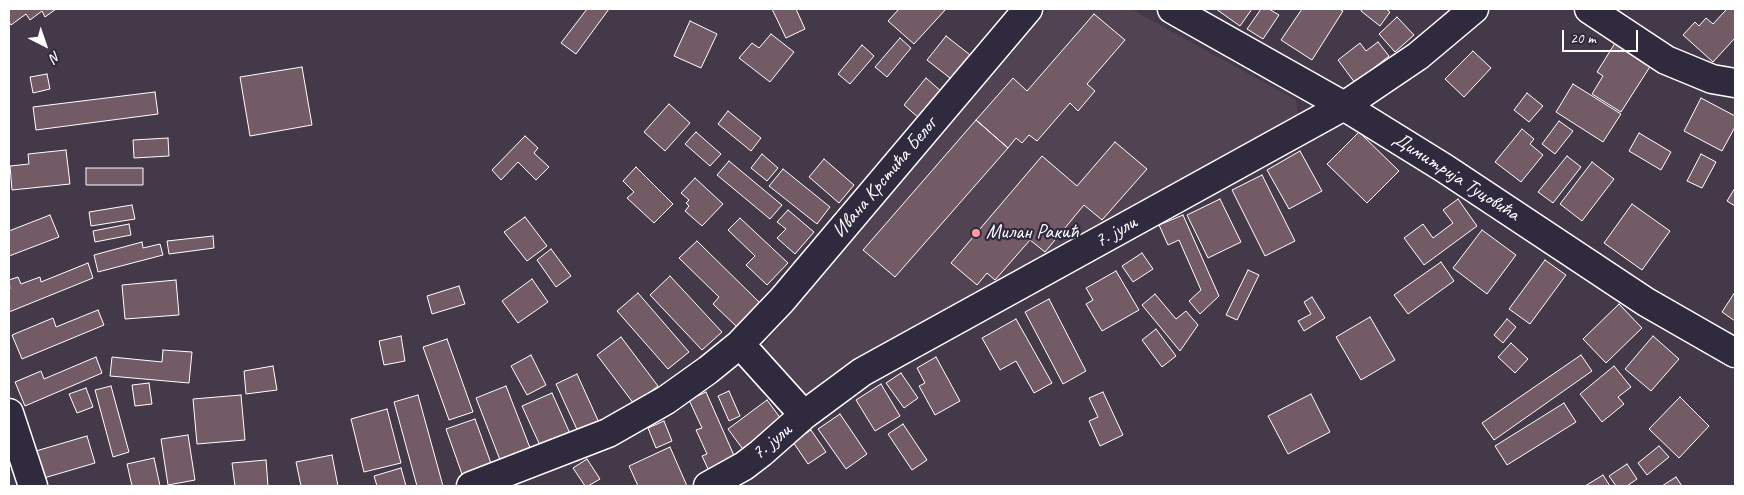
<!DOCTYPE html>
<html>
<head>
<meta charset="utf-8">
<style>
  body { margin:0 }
  #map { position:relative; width:1744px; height:495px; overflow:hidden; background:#433949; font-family:Caveat,sans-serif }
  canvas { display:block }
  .frame { position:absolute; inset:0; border:10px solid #fff; pointer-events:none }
  .north { position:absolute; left:20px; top:20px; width:50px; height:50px; -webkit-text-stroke:4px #2f2a3d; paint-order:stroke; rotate:139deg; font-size:14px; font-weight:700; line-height:20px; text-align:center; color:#fff }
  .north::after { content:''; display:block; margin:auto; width:18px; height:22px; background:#fff; clip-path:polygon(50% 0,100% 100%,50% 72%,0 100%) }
  .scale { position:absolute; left:1562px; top:30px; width:76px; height:22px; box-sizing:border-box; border:2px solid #fff; border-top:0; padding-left:6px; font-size:15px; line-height:18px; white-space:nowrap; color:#fff; -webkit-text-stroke:4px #2f2a3d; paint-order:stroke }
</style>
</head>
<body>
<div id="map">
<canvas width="1744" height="495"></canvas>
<div class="frame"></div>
<div class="north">N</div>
<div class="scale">20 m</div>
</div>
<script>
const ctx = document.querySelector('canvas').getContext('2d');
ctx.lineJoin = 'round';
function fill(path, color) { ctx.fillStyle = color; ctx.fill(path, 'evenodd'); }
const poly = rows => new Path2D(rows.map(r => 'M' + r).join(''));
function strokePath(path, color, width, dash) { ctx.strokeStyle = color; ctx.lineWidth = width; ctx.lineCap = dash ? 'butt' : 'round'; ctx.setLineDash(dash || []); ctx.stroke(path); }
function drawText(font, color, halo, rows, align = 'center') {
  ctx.font = font + ' Caveat,sans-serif'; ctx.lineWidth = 4.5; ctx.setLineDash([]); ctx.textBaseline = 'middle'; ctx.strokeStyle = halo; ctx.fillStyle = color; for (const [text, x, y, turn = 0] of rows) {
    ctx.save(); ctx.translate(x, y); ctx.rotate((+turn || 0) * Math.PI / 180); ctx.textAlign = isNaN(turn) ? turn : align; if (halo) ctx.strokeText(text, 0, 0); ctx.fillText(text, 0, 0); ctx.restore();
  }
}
fill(poly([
  [1049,9,1131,9,1296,100,1298,116,804,397,760,349]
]), '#514352');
const building = poly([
  [9,9,56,9,45,17,42,11,30,20,26,14,11,25,9,22,9,9],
  [587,9,609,9,576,54,561,43,587,9],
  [772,9,796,9,805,29,786,38,772,9],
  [899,9,946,9,914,44,888,21,899,9],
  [1216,9,1252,9,1240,26,1216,9],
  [1261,9,1269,9,1279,15,1263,39,1247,29,1261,9],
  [1302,9,1339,9,1343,11,1312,60,1281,40,1302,9],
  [1362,9,1386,9,1390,12,1380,26,1361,11,1362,9],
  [1725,9,1735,9,1735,38,1713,62,1683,35,1695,22,1699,26,1706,18,1713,24,1726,10,1725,9],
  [1094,14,1125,40,1087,84,1095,91,1078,111,1070,103,1037,141,1029,135,1022,143,1016,138,1008,148,976,120,1013,78,1027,91,1094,14],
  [1397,17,1414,35,1395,52,1379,34,1397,17],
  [690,21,717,34,701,68,674,56,690,21],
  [771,34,794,52,770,82,739,58,752,43,759,48,771,34],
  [946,36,974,58,955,82,927,60,946,36],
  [900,38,911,48,887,77,875,67,900,38],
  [1617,40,1653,62,1621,112,1592,94,1603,76,1597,72,1617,40],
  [1378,42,1389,56,1355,83,1338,60,1360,43,1366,51,1378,42],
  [862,45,874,56,850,84,838,74,862,45],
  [1473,51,1491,68,1464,97,1445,79,1473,51],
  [302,67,312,125,250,136,240,77,302,67],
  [47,74,50,89,33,93,30,77,47,74],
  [926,78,942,92,920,119,904,105,926,78],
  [1573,84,1621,114,1603,142,1556,112,1573,84],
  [155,92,158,114,36,130,33,107,155,92],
  [1527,93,1543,106,1529,122,1514,110,1527,93],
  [1701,98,1735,116,1735,127,1722,151,1684,131,1701,98],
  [669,104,690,123,665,151,644,132,669,104],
  [728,111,761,138,751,151,718,124,728,111],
  [976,120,1008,148,895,277,863,250,976,120],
  [1559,121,1573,131,1555,154,1542,144,1559,121],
  [1522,129,1534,139,1530,144,1543,155,1521,182,1495,162,1522,129],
  [696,132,721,154,710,166,685,144,696,132],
  [1359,132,1399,171,1367,203,1327,164,1359,132],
  [1639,133,1671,152,1661,170,1629,151,1639,133],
  [525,136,538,148,534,153,549,167,536,180,518,162,501,180,492,170,525,136],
  [168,138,169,156,134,158,133,140,168,138],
  [1115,142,1147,169,1102,220,1084,205,1045,252,1030,240,995,280,987,273,977,285,951,263,1042,156,1077,186,1115,142],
  [66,150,70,184,12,190,10,166,29,164,28,154,66,150],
  [1300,151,1322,191,1289,209,1267,170,1300,151],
  [762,154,778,168,767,181,751,168,762,154],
  [1701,154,1716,162,1702,188,1687,181,1701,154],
  [1567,156,1581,167,1553,203,1538,192,1567,156],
  [824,159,854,185,839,203,809,177,824,159],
  [729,161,782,205,770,219,717,175,729,161],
  [1592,162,1614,179,1582,221,1560,204,1592,162],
  [636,167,673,204,654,223,627,198,634,192,623,181,636,167],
  [86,168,143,168,143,185,86,185,86,168],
  [783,169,830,207,817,224,769,186,783,169],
  [1262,175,1295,241,1265,256,1232,190,1262,175],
  [695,178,723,204,702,226,685,211,689,206,686,203,689,200,681,193,695,178],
  [1735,188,1735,206,1727,201,1735,188],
  [1220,199,1241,242,1208,258,1187,215,1220,199],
  [1458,199,1477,226,1424,265,1404,238,1423,224,1433,238,1453,223,1443,210,1458,199],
  [1632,204,1670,231,1642,270,1604,243,1632,204],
  [132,205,135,219,91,226,89,212,132,205],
  [788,210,814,232,795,254,777,238,786,229,777,222,788,210],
  [50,215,59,237,9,256,9,231,50,215],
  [1183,215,1219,296,1200,314,1189,301,1201,290,1179,240,1168,245,1159,225,1183,215],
  [525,217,547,246,527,261,504,232,525,217],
  [740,218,788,263,767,285,746,265,755,256,728,230,740,218],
  [129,224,131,235,95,242,93,231,129,224],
  [1482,230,1516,255,1487,294,1453,268,1482,230],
  [213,236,214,248,169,254,167,241,213,236],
  [697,241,760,303,737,327,713,304,719,297,679,258,697,241],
  [142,242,143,248,160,244,163,255,98,272,94,255,142,242],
  [551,249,571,276,556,287,537,260,551,249],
  [1142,253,1153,269,1133,282,1122,266,1142,253],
  [1545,260,1566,275,1530,324,1509,309,1545,260],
  [1441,262,1454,281,1408,314,1394,295,1441,262],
  [88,263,93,278,9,312,9,290,10,289,9,280,18,277,21,284,40,277,41,282,88,263],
  [1248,270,1259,275,1237,320,1226,315,1248,270],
  [1116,271,1139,310,1102,331,1086,304,1093,300,1086,288,1116,271],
  [670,276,722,332,702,350,650,295,670,276],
  [532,279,548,302,518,323,502,301,532,279],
  [176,280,179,315,125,319,122,285,176,280],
  [459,286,465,304,432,314,427,296,459,286],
  [1735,292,1735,321,1722,312,1735,292],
  [638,293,689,352,668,369,617,311,638,293],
  [1155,294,1176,319,1186,311,1198,325,1180,351,1142,305,1155,294],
  [1312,297,1325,318,1304,331,1298,321,1311,314,1304,302,1312,297],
  [1049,299,1086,371,1063,384,1025,312,1049,299],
  [1619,304,1642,328,1606,363,1583,339,1619,304],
  [98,310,104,325,22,359,12,335,53,318,56,327,98,310],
  [1370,317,1395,360,1361,380,1336,337,1370,317],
  [1016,319,1052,383,1034,393,1016,361,1000,370,982,338,1016,319],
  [1507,319,1516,327,1503,343,1494,335,1507,319],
  [1156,329,1176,356,1162,367,1142,340,1156,329],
  [401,336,405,361,384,365,379,341,401,336],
  [1653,336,1679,359,1651,391,1625,369,1653,336],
  [621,337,658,386,634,404,597,355,621,337],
  [447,339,473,412,449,420,423,347,447,339],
  [1511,343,1528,359,1515,373,1498,357,1511,343],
  [163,350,192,352,189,383,110,376,112,357,162,362,163,350],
  [531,355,546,385,527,395,511,366,531,355],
  [1581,355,1592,371,1494,440,1482,423,1581,355],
  [96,357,102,373,25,406,15,382,41,371,44,379,96,357],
  [936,357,960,401,935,415,919,386,925,383,917,368,936,357],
  [273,366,277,390,246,394,244,371,273,366],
  [1614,366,1631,387,1618,397,1624,404,1602,422,1580,394,1614,366],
  [901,373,918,398,904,408,886,383,901,373],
  [577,374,601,427,580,436,556,384,577,374],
  [149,383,152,404,135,406,132,385,149,383],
  [881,384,900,416,875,431,856,400,881,384],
  [111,386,129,452,113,457,95,390,111,386],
  [506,386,532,453,502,465,476,398,506,386],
  [86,388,93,407,77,413,69,394,86,388],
  [729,391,740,416,729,421,718,396,729,391],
  [706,392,736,460,709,471,702,456,707,454,696,430,702,428,689,400,706,392],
  [1103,392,1123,435,1100,446,1089,421,1098,417,1089,398,1103,392],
  [552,393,572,438,543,452,522,406,552,393],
  [1311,394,1330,432,1288,454,1268,416,1311,394],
  [241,395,245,440,197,444,193,399,241,395],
  [418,395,443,486,417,486,394,402,418,395],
  [1680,397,1709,426,1679,458,1649,429,1680,397],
  [767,400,784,423,745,452,728,429,767,400],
  [1564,403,1576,422,1507,465,1495,446,1564,403],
  [387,409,401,463,364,472,351,419,387,409],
  [840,414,867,454,846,469,818,429,840,414],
  [475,419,492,466,463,477,446,429,475,419],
  [664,421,672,441,656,448,648,428,664,421],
  [903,424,927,460,912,470,888,434,903,424],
  [811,430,826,452,808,464,793,442,811,430],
  [188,435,195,480,168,485,161,439,188,435],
  [87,436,95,463,44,478,36,451,87,436],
  [1659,446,1669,457,1647,475,1638,463,1659,446],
  [670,447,687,486,638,486,629,466,670,447],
  [332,455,338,486,301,486,296,462,332,455],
  [154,458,160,486,132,486,127,464,154,458],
  [587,459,600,479,588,486,585,486,573,468,587,459],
  [266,460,268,486,235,486,232,463,266,460],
  [1627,464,1637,479,1627,486,1616,486,1609,476,1627,464],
  [401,468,406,486,377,486,374,476,401,468],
  [1603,475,1610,486,1585,486,1603,475],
  [1676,477,1682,486,1662,486,1676,477]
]);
fill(building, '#735b66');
strokePath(building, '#fff', 1);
const minor = poly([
  [1172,9,1344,106,1444,168,1646,302,1735,353],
  [1589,9,1666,60,1712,79,1735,83],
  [740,344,804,415],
  [9,413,33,486],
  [471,486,608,433,666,400,708,370,740,344,782,300,1028,9],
  [708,486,744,466,761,453,804,415,862,372,1344,106,1418,56,1474,9]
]);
strokePath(minor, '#fff', 31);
strokePath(minor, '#2f2a3d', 28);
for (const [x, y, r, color] of [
  [976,233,5,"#ff9aa2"]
]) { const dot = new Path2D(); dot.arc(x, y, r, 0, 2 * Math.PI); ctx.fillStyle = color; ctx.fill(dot); strokePath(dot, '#2f2a3d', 2); }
drawText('20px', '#fff', '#2f2a3d', [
  ["Димитрија Туцовића",1456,177,33],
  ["Ивана Крстића Белог",885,178,-50],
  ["7. јули",1116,232,-29],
  ["7. јули",772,442,-40]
]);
drawText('20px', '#fff', '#2f2a3d', [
  ["Милан Ракић",986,233]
], 'left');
</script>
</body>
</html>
